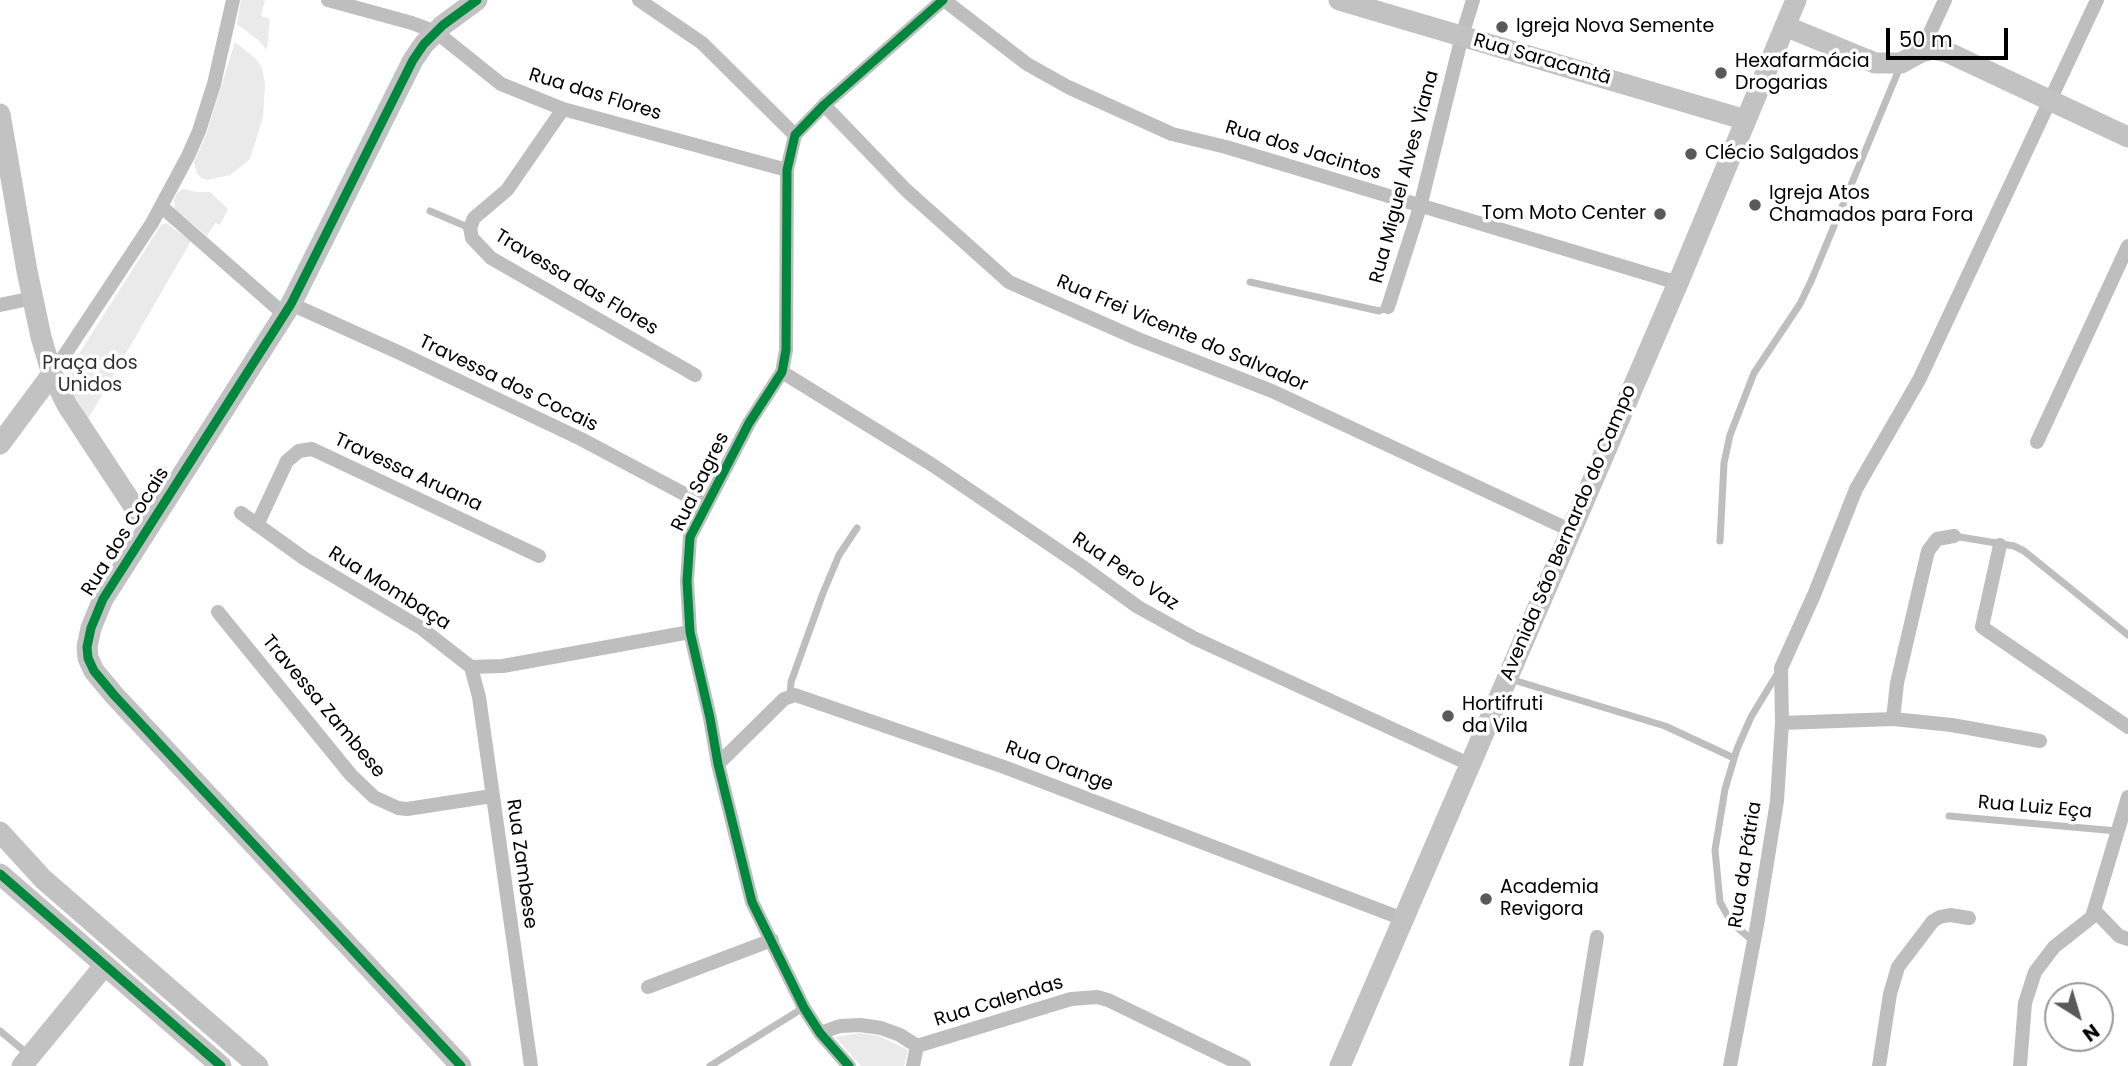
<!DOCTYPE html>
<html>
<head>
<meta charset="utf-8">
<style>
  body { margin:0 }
  #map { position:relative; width:2128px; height:1066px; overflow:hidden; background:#fff; font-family:Poppins,sans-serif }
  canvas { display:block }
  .north { position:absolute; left:2044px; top:982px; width:70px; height:70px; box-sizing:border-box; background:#fff; border:2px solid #999; border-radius:50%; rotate:143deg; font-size:19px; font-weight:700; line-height:28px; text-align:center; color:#000 }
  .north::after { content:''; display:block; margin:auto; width:24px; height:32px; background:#595959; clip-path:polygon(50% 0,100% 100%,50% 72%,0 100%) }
  .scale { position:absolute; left:1886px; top:28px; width:122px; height:32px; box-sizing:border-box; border:4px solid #000; border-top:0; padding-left:9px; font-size:21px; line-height:24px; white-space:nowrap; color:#000; -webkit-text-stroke:5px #fff; paint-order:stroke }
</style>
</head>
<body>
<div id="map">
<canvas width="2128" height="1066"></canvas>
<div class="north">N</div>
<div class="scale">50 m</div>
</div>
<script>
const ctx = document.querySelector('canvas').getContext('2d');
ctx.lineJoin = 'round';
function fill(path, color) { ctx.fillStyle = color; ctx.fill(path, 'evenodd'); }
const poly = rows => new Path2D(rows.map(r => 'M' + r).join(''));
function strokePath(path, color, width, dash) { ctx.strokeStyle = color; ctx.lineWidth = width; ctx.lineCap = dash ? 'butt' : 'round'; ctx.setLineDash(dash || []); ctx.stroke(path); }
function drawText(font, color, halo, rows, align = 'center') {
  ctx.font = font + ' Poppins,sans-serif'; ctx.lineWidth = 7; ctx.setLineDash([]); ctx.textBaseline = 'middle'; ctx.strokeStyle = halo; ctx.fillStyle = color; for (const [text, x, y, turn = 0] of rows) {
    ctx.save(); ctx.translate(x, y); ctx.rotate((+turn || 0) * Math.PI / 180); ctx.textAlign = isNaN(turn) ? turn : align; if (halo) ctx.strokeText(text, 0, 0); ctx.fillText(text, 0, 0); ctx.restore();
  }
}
fill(poly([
  [241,0,265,0,261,16,270,19,267,50,257,39,237,24],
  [235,42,256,59,262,68,265,84,263,117,250,159,230,175,207,180,201,178,197,173,194,162,206,135],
  [183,189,197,192,210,192,228,209,220,225,215,223,207,236,175,209,174,200,177,193],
  [166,223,191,241,88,419,65,379,66,374,161,225],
  [860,1033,879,1036,908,1050,904,1066,861,1066,835,1037]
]), '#eaeaea');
strokePath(poly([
  [430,211,470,228],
  [1250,282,1379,311,1388,307],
  [1954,536,2014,546,2024,551,2128,635],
  [1720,541,1724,463,1730,435,1754,373,1800,304,1812,279,1900,67],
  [1510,679,1665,726,1734,758],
  [790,696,791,682,823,593,839,555,857,528],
  [1949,816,2117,831],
  [1753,941,1731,922,1720,902,1715,850,1725,789,1737,749,1751,717,1779,671],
  [0,1031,29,1055],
  [710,1066,803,1008]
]), '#bebebe', 7);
strokePath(poly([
  [328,0,412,23,436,32,501,84,563,109,787,170],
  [639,0,702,43,795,135],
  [944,0,1027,64,1068,87,1172,134,1226,147,1678,283],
  [1921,52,1945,0],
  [824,105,906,190,1009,282,1138,339,1272,391,1572,531],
  [563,109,507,190,474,218,470,228,472,238,491,258,695,375],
  [162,207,285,315],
  [291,304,400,353,581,439,705,505],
  [0,305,33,298],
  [1388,307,1420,207,1462,36,1473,0],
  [782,372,931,464,1080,565,1138,607,1194,638,1469,764],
  [52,374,152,223,188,156,199,131,214,84,233,0],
  [2037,442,2128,246],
  [241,513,305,559,421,628,471,667,503,666,690,632],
  [257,525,287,461,299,451,312,449,539,556],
  [2000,545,1982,627,2128,727],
  [218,612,351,775,374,797,398,808,407,809,492,796],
  [471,667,479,697,531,1066],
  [1893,719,1897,683,1928,551,1937,539,1954,536],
  [1782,723,1893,719,1952,725,2040,741],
  [718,764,784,699,795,695,1004,767,1403,919],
  [2095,911,2119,936,2128,939],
  [648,987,772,940],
  [820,1033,840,1026,860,1025,881,1028,900,1035,917,1046],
  [917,1046,1071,999,1097,997,1108,1000,1244,1066],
  [849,1066,820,1033,804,1008,752,902,718,764,710,718,690,632,687,581,690,537,749,423,782,372,786,350,787,170,795,135,824,105,943,0],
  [913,1066,917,1046],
  [1576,1066,1597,937],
  [1730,1066,1757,925,1777,801,1782,723,1781,668,1814,595,1856,489,1919,380,2097,0],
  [1879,1066,1890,994,1898,967,1933,921,1940,917,1950,915,1969,918],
  [2020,1066,2025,1003,2035,972,2054,947,2092,917,2128,797]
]), '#bebebe', 14);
strokePath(poly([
  [1339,0,1746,120],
  [1785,26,1875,63,1901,63,1921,52,1932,49,1947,52,2128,137],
  [0,114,27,271,41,337,52,374,67,405,148,528],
  [0,444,52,374],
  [0,832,43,879,258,1066],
  [0,874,221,1066],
  [22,1066,105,965],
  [461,1066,114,695,94,671,88,658,87,647,91,628,103,599,291,304,413,60,424,44,443,25,477,0],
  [1340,1066,1678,283,1796,0]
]), '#c2c2c2', 21);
strokePath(poly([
  [0,874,221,1066],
  [461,1066,114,695,94,671,88,658,87,647,91,628,103,599,291,304,413,60,424,44,443,25,477,0],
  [849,1066,820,1033,804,1008,752,902,718,764,710,718,690,632,687,581,690,537,749,423,782,372,786,350,787,170,795,135,824,105,943,0]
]), '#00873e', 9);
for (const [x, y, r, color] of [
  [1502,27,7,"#595959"],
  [1721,73,7,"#595959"],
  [1691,154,7,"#595959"],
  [1755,205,7,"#595959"],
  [1660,214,7,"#595959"],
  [1448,716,7,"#595959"],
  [1486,899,7,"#595959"]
]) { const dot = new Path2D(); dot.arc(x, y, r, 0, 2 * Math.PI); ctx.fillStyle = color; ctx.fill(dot); strokePath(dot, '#fff', 2.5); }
drawText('19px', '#000', '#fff', [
  ["Igreja Nova Semente",1516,27],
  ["Hexafarmácia",1735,62],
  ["Drogarias",1735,84],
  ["Clécio Salgados",1705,154],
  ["Igreja Atos",1769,194],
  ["Chamados para Fora",1769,216],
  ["Tom Moto Center",1646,214,"right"],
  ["Hortifruti",1462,705],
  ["da Vila",1462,727],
  ["Academia",1500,888],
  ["Revigora",1500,910]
], 'left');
drawText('19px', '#000', '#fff', [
  ["Rua Saracantã",1542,60,16],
  ["Rua das Flores",595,95,17],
  ["Rua dos Jacintos",1303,151,17],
  ["Rua Miguel Alves Viana",1405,177,-75],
  ["Travessa das Flores",576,283,31],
  ["Rua Frei Vicente do Salvador",1182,334,23],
  ["Travessa dos Cocais",508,384,26],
  ["Travessa Aruana",408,473,25],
  ["Rua Sagres",701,482,-64],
  ["Rua dos Cocais",126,532,-58],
  ["Avenida São Bernardo do Campo",1569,533,-67],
  ["Rua Pero Vaz",1125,572,34],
  ["Rua Mombaça",389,589,32],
  ["Travessa Zambese",323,707,50],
  ["Rua Orange",1059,767,20],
  ["Rua Luiz Eça",2035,808,5],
  ["Rua Zambese",521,864,82],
  ["Rua da Pátria",1746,865,-81],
  ["Rua Calendas",999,1002,-17]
]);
drawText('19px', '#303030', '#fff', [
  ["Praça dos",90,364],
  ["Unidos",90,386]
]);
</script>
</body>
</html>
